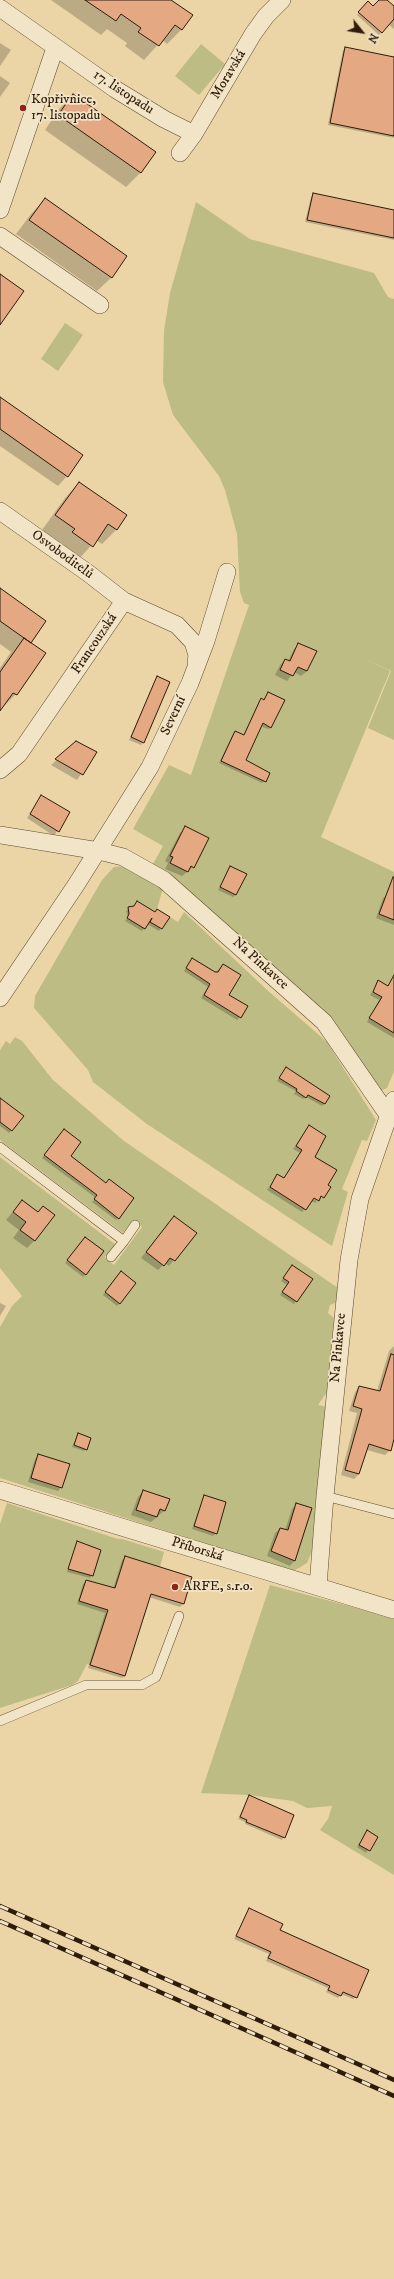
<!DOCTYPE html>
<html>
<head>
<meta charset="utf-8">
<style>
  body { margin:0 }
  #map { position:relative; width:394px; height:2279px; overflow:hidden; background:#ebd5a7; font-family:"IM FELL DW Pica",serif }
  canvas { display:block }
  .north { position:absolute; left:342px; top:12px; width:40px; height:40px; -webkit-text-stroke:3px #f2e4c6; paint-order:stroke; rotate:120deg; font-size:11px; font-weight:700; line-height:16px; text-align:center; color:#2e1b0a }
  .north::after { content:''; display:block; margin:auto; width:14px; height:18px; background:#2e1b0a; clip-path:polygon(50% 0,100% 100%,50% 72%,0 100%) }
</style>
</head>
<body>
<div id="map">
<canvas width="394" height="2279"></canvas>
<div class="north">N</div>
</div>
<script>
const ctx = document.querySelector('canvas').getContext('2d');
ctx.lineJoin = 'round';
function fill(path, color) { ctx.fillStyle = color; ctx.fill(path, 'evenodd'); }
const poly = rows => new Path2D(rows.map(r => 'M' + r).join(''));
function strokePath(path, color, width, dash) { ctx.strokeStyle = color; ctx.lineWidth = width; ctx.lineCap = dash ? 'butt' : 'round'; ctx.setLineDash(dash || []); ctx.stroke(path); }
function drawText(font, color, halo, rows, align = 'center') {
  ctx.font = font + ' "IM FELL DW Pica",serif'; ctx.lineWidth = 3.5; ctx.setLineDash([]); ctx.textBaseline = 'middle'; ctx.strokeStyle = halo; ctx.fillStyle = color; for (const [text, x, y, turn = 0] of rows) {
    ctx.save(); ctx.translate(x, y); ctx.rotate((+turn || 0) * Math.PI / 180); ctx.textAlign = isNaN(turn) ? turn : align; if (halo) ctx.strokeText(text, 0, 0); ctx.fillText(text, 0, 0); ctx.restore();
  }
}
fill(poly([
  [201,44,225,64,199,95,175,76],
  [196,202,250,239,374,273,388,297,394,299,394,740,368,728,391,671,358,656,390,671,321,837,394,872,394,1071,387,1088,380,1091,332,1024,153,864,163,846,133,829,169,765,191,775,249,605,244,603,240,592,237,534,225,490,219,476,173,415,163,382,164,331,170,293],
  [65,323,83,335,58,371,41,359],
  [124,866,163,888,157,909,178,922,184,912,266,989,327,1042,376,1120,367,1141,362,1140,342,1189,348,1192,332,1246,147,1124,93,1082,88,1070,34,1008,35,996,102,880,114,867],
  [15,1037,22,1041,53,1080,124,1141,338,1288,337,1302,330,1305,328,1313,334,1318,327,1392,318,1405,328,1407,315,1544,307,1563,299,1568,292,1571,0,1478,0,1327,12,1306,22,1296,0,1268,0,1157,115,1244,105,1257,114,1265,142,1227,133,1220,123,1233,0,1140,0,1050,6,1041,10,1044],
  [7,1503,118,1539,122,1539,164,1552,160,1567,125,1556,90,1665,87,1664,78,1681,72,1685,0,1708,0,1524],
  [270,1585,394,1618,394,1875,320,1830,328,1819,332,1806,307,1808,293,1801,249,1795,201,1793]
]), '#bcbc84');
fill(poly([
  [51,0,169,0,182,29,167,44,162,40,144,60,125,46,127,43,107,29,101,35],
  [380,0,386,0,394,7,394,29,388,24,379,35,357,15,365,5,373,7],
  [0,43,11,50,0,66],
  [346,48,394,58,394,138,328,125,343,50],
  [0,76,10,83,0,97],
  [73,95,155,152,140,173,126,187,45,130,59,109],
  [313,194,394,211,394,240,305,222,311,197],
  [45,199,112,277,97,291,16,234,31,214],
  [0,398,67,476,58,486,0,446],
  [79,483,126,516,116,530,102,544,96,540,78,560,59,547,61,543,42,530,65,498],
  [0,589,29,643,16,694,0,710,0,668,11,652,0,644],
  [299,644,307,671,301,676,294,672,287,681,275,675,280,665,285,660,288,661,294,649],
  [157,677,143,742,141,745,129,740],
  [268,693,271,727,268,729,260,726,245,760,265,781,262,783,219,763,233,734,235,732,243,736,259,702,261,699,264,701],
  [77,742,96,753,77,780,51,765],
  [41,797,69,813,54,836,27,818],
  [185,828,193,867,182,876,165,869,168,863,165,861,180,833],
  [231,867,236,894,233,897,218,890],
  [387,895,394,898,394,925,376,918,383,898],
  [129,908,154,913,168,917,159,931,147,924,142,931,125,921,128,917,126,911],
  [192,959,215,973,223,965,228,995,240,1017,237,1020,201,998,208,987,184,971],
  [379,982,387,986,391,982,394,983,394,1038,367,1022,379,1000,370,995],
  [286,1068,329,1096,324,1104,322,1106,306,1097,303,1099,294,1094,296,1091,277,1081],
  [0,1101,23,1116,9,1133,0,1126],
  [309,1126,314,1157,327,1186,320,1200,309,1196,317,1201,315,1203,312,1201,302,1212,267,1190,278,1175,284,1179,300,1153,293,1149],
  [62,1133,69,1156,118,1218,116,1220,92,1202,96,1198,42,1158],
  [22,1201,38,1212,43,1207,35,1240,27,1248,13,1238,19,1230,6,1220],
  [174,1217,195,1233,169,1266,165,1263,158,1270,141,1258],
  [83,1240,102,1251,83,1277,65,1263],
  [292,1266,312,1279,294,1304,280,1295,287,1285,281,1281],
  [118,1275,135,1283,117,1306,103,1295],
  [0,1303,6,1306,0,1316],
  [394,1346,394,1436,390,1450,385,1455,367,1450,359,1474,354,1479,341,1475,357,1413,349,1411,355,1392,359,1387,377,1391,389,1351],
  [78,1434,86,1449,84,1451,72,1447],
  [39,1455,61,1487,58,1491,28,1482,35,1459],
  [143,1491,165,1510,151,1522,131,1515,138,1497],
  [204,1497,216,1533,213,1536,192,1529],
  [297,1504,311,1509,294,1561,290,1566,267,1556,275,1533,280,1529,285,1530,292,1509],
  [77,1542,92,1575,90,1578,67,1572],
  [125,1557,183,1604,180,1607,149,1597,125,1676,122,1678,88,1668,105,1613,77,1604,83,1584,86,1581,113,1589,122,1560],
  [249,1796,293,1815,282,1840,245,1824,245,1822,238,1819],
  [367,1831,377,1837,366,1853,357,1847],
  [249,1910,279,1931,356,1997,353,1999,341,1994,338,1998,326,1992,328,1988,266,1961,269,1954,234,1939]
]), '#0003');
const building = poly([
  [85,0,171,0,193,15,182,30,175,25,159,46,138,32,141,28,121,14,116,21,85,0],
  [379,0,387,0,394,6,394,19,382,33,358,12,368,1,373,6,379,0],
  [345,47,394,57,394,136,330,123,345,47],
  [73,94,156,152,141,173,58,115,73,94],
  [313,193,394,210,394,238,307,220,313,193],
  [45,198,127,256,112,278,29,220,45,198],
  [0,274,24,291,0,325,0,274],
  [0,397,83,455,68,477,0,429,0,397],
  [79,482,127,515,117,530,108,524,93,547,72,532,75,529,55,515,79,482],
  [0,588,46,621,31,643,0,621,0,588],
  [24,638,46,653,17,695,13,693,0,711,0,672,24,638],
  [298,643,317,651,307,671,298,667,293,676,280,670,285,659,290,661,298,643],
  [157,676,170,682,144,743,131,737,157,676],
  [268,692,285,700,271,728,263,723,246,760,270,773,266,782,221,761,235,731,244,735,261,698,264,700,268,692],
  [76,741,97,752,83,775,55,759,76,741],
  [41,795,70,812,59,832,30,814,41,795],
  [185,826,209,838,194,868,191,866,188,872,170,863,173,857,170,856,185,826],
  [230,866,247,874,236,895,220,887,230,866],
  [393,877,394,877,394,920,379,914,393,877],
  [137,901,155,912,157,909,170,917,162,929,150,922,152,918,145,929,127,918,129,914,128,907,134,906,137,901],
  [192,958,215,972,218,972,223,964,241,975,229,995,248,1006,241,1018,204,995,210,984,186,968,192,958],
  [394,975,394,1033,369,1018,382,997,373,992,378,980,388,986,394,975],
  [286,1067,330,1096,325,1104,308,1095,306,1098,296,1091,297,1089,279,1078,286,1067],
  [0,1098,24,1116,12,1131,0,1122,0,1098],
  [309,1125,326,1136,315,1157,337,1170,328,1185,331,1187,324,1198,321,1196,319,1201,314,1198,306,1210,270,1187,277,1174,284,1178,302,1150,296,1146,309,1125],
  [64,1129,81,1142,71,1156,106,1183,109,1179,134,1198,119,1219,94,1199,97,1195,44,1155,64,1129],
  [22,1200,38,1212,43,1206,55,1215,35,1241,20,1230,26,1222,13,1212,22,1200],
  [174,1216,197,1233,175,1261,170,1258,164,1266,146,1252,174,1216],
  [85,1237,104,1251,86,1275,67,1260,85,1237],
  [292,1265,313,1279,297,1302,282,1292,289,1282,283,1278,292,1265],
  [121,1271,136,1283,120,1304,105,1292,121,1271],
  [391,1354,394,1355,394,1439,391,1451,369,1444,359,1474,345,1470,362,1409,353,1406,359,1386,380,1391,391,1354],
  [78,1433,91,1438,87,1450,74,1445,78,1433],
  [38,1454,70,1464,62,1488,31,1478,38,1454],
  [143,1490,170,1499,165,1511,160,1509,157,1517,136,1510,143,1490],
  [204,1495,226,1502,217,1534,194,1526,204,1495],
  [296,1503,312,1508,295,1561,271,1551,280,1528,288,1530,296,1503],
  [77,1541,101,1550,93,1576,68,1569,77,1541],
  [125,1556,192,1577,184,1604,151,1594,125,1676,90,1665,108,1610,79,1601,86,1580,115,1588,125,1556],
  [249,1795,294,1815,285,1838,246,1822,247,1820,240,1817,249,1795],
  [367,1830,378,1837,370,1851,359,1845,367,1830],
  [249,1908,283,1924,280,1930,369,1970,357,1998,343,1992,341,1996,328,1990,330,1986,268,1958,271,1952,236,1936,249,1908]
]);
fill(building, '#e4a983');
strokePath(building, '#2e1b0a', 1);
const lane = poly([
  [0,1147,124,1241,111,1257],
  [124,1241,135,1225],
  [325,1496,394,1514],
  [0,1721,86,1685,142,1685,156,1677,179,1616]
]);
const street = poly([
  [0,8,115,89,164,119,194,134],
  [180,153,194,134,253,34,266,16,282,0],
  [0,210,55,48],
  [0,236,100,305],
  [0,511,88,573,124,601,177,625,193,642,197,655,196,663],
  [0,770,19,754,124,601],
  [0,835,99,851,123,857,164,880,324,1022,388,1115],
  [0,998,76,885,150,767,190,683,206,641,227,572],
  [0,1490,394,1610],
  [318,1586,325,1496,349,1260,360,1199,394,1100]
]);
strokePath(lane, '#5d4a31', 10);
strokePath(street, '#5d4a31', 18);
strokePath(lane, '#f2e4c6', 9);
strokePath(street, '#f2e4c6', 17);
const rail = poly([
  [0,1906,394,2080],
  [0,1921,394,2096]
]);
strokePath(rail, '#2e1b0a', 4.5);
strokePath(rail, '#f2e4c6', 3, [9]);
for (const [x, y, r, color] of [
  [23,108,4,"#8f2418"],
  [175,1587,4,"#8f2418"]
]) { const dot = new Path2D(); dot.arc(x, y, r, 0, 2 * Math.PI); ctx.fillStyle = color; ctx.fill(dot); strokePath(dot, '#f2e4c6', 1.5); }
drawText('14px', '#2e1b0a', '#f2e4c6', [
  ["Moravská",229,75,-59],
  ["17. listopadu",123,93,33],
  ["Osvoboditelů",62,555,36],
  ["Francouzská",95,644,-56],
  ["Severní",174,716,-65],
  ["Na Pinkavce",260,964,42],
  ["Na Pinkavce",339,1348,-85],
  ["Příborská",197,1550,17]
]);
drawText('14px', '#2e1b0a', '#f2e4c6', [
  ["Kopřivnice,",31,100],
  ["17. listopadu",31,116],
  ["ARFE, s.r.o.",183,1587]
], 'left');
</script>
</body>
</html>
